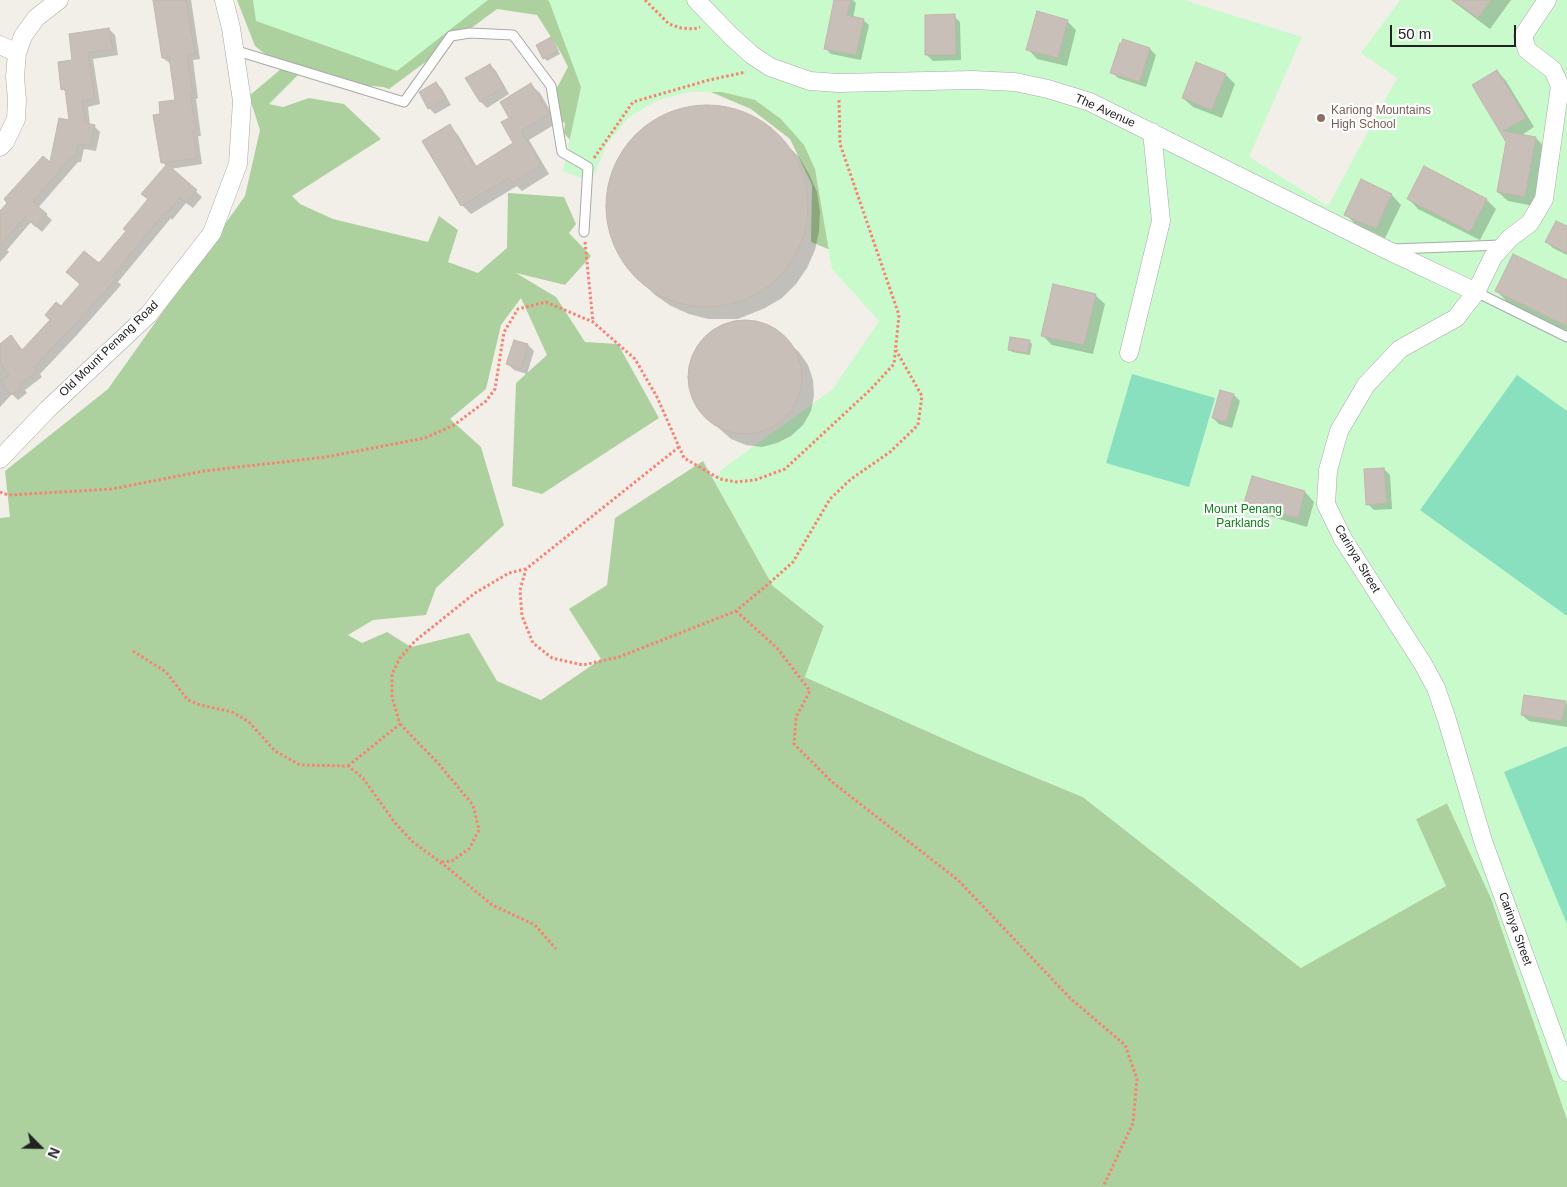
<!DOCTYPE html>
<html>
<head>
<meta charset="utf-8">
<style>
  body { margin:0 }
  #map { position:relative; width:1567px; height:1187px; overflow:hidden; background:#f2efe9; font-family:Helvetica,sans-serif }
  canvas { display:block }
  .north { position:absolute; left:15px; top:1122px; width:50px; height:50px; -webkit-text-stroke:4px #fff; paint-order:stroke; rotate:113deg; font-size:14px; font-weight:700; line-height:20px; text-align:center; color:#222 }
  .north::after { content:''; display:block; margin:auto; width:18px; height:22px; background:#222; clip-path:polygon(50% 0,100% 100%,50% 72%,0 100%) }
  .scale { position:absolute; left:1390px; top:25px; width:126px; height:22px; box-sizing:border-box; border:2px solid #222; border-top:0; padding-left:6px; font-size:15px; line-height:18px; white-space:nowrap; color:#222; -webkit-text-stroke:4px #fff; paint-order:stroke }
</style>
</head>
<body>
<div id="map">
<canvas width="1567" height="1187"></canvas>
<div class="north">N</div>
<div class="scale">50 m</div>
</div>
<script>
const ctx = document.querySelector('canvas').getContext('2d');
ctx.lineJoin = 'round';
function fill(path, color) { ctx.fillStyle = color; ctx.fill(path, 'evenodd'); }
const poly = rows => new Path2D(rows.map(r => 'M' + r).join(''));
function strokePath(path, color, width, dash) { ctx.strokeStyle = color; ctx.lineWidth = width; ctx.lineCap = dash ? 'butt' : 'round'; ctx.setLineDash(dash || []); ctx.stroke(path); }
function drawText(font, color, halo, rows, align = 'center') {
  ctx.font = font + ' Helvetica,sans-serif'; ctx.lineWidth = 4.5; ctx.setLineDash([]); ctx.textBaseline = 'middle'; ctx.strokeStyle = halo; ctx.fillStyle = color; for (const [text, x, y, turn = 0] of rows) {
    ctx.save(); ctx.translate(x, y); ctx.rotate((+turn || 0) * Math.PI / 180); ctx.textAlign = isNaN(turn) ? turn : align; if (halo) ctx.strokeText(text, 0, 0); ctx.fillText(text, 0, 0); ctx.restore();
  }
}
fill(poly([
  [237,0,670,0,793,94,845,256,811,242,812,185,790,139,751,109,699,87,636,92,582,154,564,133,565,123,558,120,552,97,568,67,561,53,537,15,497,9,389,89,383,87,337,83,304,69,269,104,283,107,309,98,344,104,381,139,292,196,300,204,333,219,428,242,439,216,458,230,448,262,478,273,507,248,508,193,564,197,576,224,569,233,591,256,565,285,516,273,556,297,585,342,618,344,659,418,542,494,512,486,516,383,547,355,521,298,501,325,486,389,450,419,481,447,504,525,436,588,426,615,373,620,348,635,362,643,387,632,411,647,469,633,497,681,541,700,601,659,569,609,607,585,615,518,703,461,773,586,824,626,805,677,974,752,1083,797,1301,968,1416,819,1447,803,1491,898,1567,1119,1567,1187,0,1187,0,518,10,517,5,471,108,389,245,196,260,130,249,96,282,68,255,46]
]), '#add19e');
fill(poly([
  [253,0,488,0,397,71,256,21],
  [547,0,1184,0,1302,37,1249,157,1328,206,1397,78,1361,53,1400,0,1567,0,1567,1119,1491,898,1447,803,1416,819,1446,886,1301,968,1083,797,974,752,805,677,824,626,773,586,715,482,722,469,832,390,879,321,832,269,815,169,804,145,781,119,755,100,722,92,689,92,656,101,628,118,607,144,591,182,563,171,581,87,549,1]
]), '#c8facc');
fill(poly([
  [1132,374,1215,398,1189,487,1106,463],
  [1517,375,1567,411,1567,616,1420,510],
  [1567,746,1567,924,1504,772]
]), '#88e0be');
fill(poly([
  [155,0,191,0,200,59,193,60,198,98,196,99,201,136,198,136,202,164,170,169,202,197,193,208,186,203,172,220,171,218,118,282,121,285,76,336,40,374,42,377,25,390,27,393,18,400,12,394,0,407,0,345,11,337,23,351,128,231,149,200,167,167,163,163,162,115,176,101,171,64,163,58],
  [836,0,853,0,856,3,853,18,863,20,869,25,861,60,831,54,825,48],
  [1451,0,1511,0,1490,29],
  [954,16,960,22,961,60,933,61,927,55],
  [1067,21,1076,30,1067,66,1037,59,1028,49],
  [109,29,115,35,118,55,93,59,100,104,88,107,90,125,94,126,100,132,96,151,84,149,81,162,78,162,38,208,52,220,42,232,31,222,7,250,9,252,0,262,0,214,51,165,71,121,67,94,63,89,74,61],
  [553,41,560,54,547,61,544,58],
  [1124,41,1150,49,1156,55,1146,87,1118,78,1112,72],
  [1197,63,1226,75,1235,84,1222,118,1193,107,1183,98],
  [490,65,496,71,509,94,487,108,481,102,467,79],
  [1497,71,1506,81,1534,127,1520,136,1536,138,1545,148,1534,206,1508,201,1498,192,1508,142,1474,85],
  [436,83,442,89,451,105,435,114,429,108,420,93],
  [531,85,540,93,557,123,529,140,549,174,522,191,517,186,471,214,462,205,424,141,450,126,458,135,477,167,515,144,511,118],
  [700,106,719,106,738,111,756,119,772,130,799,157,809,174,817,192,820,212,819,231,815,250,807,268,796,284,782,298,765,308,738,319,708,319,689,314,671,306,655,295,628,268,618,251,611,233,608,213,608,194,612,175,620,157,632,141,646,127,662,117,681,110],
  [1361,181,1392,195,1401,205,1385,238,1355,224,1346,214],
  [1409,199,1487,200,1496,209,1480,240,1418,209],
  [1567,228,1567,255,1553,248,1547,242],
  [1567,282,1567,331,1509,304,1497,291],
  [1095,295,1105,304,1093,354,1052,345,1042,335],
  [734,321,758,323,773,329,799,352,808,365,813,380,814,396,811,411,803,425,791,436,777,443,762,447,746,445,731,439,705,416,696,404,691,388,690,373,694,357,701,343,713,332],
  [1029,341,1032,344,1030,355,1012,352,1009,349],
  [528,345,534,351,527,374,514,370,508,364],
  [1234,395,1240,401,1232,428,1219,424,1213,418],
  [1384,469,1390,475,1392,509,1374,510,1368,504],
  [1305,492,1314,502,1307,527,1255,512,1246,503],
  [1565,702,1567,704,1567,727,1529,721,1522,715]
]), '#0003');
const building = poly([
  [153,0,186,0,195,53,187,55,193,93,190,93,196,130,193,131,197,158,161,163,153,115,160,114,159,102,175,100,169,57,162,58,153,0],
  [834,0,851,0,847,15,864,19,856,55,824,49,834,0],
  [1453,0,1491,0,1478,18,1453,0],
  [1037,11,1068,20,1058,58,1026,50,1037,11],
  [955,14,956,55,925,55,925,15,955,14],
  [109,28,113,49,88,53,95,99,82,101,86,123,95,125,90,146,78,144,76,157,72,156,33,202,47,214,36,227,25,217,0,246,0,211,7,203,4,199,43,156,50,162,59,118,69,120,65,89,61,90,58,62,72,60,69,34,109,28],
  [551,37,558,51,543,59,536,45,551,37],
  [1123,39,1150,48,1140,82,1110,73,1120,43,1121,44,1123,39],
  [1196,62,1226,74,1212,110,1182,98,1196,62],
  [490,64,504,87,480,102,465,78,490,64],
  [1497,70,1526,118,1503,131,1536,137,1525,197,1497,192,1506,142,1472,85,1497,70],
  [436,82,446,98,428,109,419,92,436,82],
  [531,83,549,114,521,131,542,165,512,183,509,178,461,206,422,141,450,124,475,167,513,143,501,122,509,118,500,102,531,83],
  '606 206a101 101 0 1 1 202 0a101 101 0 1 1-202 0Z',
  [167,164,197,190,186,203,180,198,165,215,164,213,113,276,116,279,70,330,34,367,37,371,20,384,22,387,11,395,1,381,9,375,0,363,0,344,11,335,22,350,50,320,45,315,56,302,61,306,80,284,66,272,84,251,99,263,126,231,123,229,148,199,141,194,167,164],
  [1424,166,1487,199,1470,232,1407,199,1424,166],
  [1361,179,1392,194,1376,229,1344,215,1361,179],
  [1556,221,1567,226,1567,253,1545,242,1556,221],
  [1513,254,1567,280,1567,326,1495,291,1513,254],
  [1053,284,1096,294,1084,345,1041,336,1053,284],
  '688 377a57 57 0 1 1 114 0a57 57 0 1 1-114 0Z',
  [1010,337,1030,340,1028,353,1008,350,1010,337],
  [514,340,528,344,521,369,506,364,514,340],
  [1220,390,1234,394,1226,422,1212,418,1220,390],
  [1384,468,1387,503,1366,505,1364,469,1384,468],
  [1252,476,1305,491,1298,518,1244,503,1252,476],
  [1524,695,1566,701,1562,721,1521,715,1524,695]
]);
fill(building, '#c7bfb8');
strokePath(building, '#c4b6ab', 1);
const lane = poly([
  [234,50,404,102,451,36,470,33,513,35,551,86,562,152,588,167,584,232],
  [1393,249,1502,245],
  [1476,292,1567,337]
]);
const street = poly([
  [696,0,731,36,752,55,770,67,810,81,838,83,972,80,1015,82,1048,89,1090,102,1385,249,1476,292],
  [1547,0,1523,36,1527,50,1553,70,1560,86,1544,199,1530,223,1510,238,1493,257,1476,292,1456,318,1400,349,1366,385,1339,431,1328,470,1326,504,1343,539,1423,664,1436,688,1447,720,1483,841,1567,1072],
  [0,45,17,53],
  [0,147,5,142,16,119,17,100,15,77,17,53,23,36,36,18,59,0],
  [1129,353,1161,221,1152,132],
  [0,459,48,409,149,314,212,233,238,164,242,101,231,28,224,0]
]);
strokePath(lane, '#a9a9a9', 11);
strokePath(street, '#a9a9a9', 19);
strokePath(poly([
  [645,0,669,24,681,28,694,29,700,27],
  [594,158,633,102,709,80,746,72],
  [585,242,593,322],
  [679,447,526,569,520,590,522,616,533,643,552,658,583,665,619,657,736,611,767,585,793,562,830,499,851,479,890,452,918,425,922,396,896,350],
  [0,492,8,495,112,489,204,471,326,457,425,438,454,425,486,401,495,389,504,332,518,309,546,302,593,322,635,359,657,397,684,458,720,479,736,482,755,480,785,469,871,389,894,364,899,315,840,144,839,99],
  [736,611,777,648,810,691,796,717,794,744,832,782,958,880,1071,999,1125,1045,1137,1079,1133,1123,1103,1187],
  [133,651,166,672,188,700,200,705,232,712,248,721,275,751,300,765,348,766,362,777,396,824,413,842,448,868,492,905,535,925,556,949],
  [400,724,437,762,473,805,479,830,469,849,452,861,440,862],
  [348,766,400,724,392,697,392,674,400,658,415,641,475,593,509,573,525,569]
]), '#fa8072', 3, [2.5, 2.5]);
strokePath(lane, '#fff', 9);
strokePath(street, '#fff', 18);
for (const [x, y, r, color] of [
  [1321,118,5,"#8d6e63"]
]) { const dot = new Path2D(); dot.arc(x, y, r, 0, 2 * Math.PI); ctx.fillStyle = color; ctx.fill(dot); strokePath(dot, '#fff', 2); }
drawText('12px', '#222', '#fff', [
  ["The Avenue",1105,111,24],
  ["Old Mount Penang Road",109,349,-44],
  ["Carinya Street",1357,559,59],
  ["Carinya Street",1515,929,70]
]);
drawText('12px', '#785e54', '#fff', [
  ["Kariong Mountains",1331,111],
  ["High School",1331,125]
], 'left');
drawText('12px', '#0c8416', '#fff', [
  ["Mount Penang",1243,510],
  ["Parklands",1243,524]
]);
</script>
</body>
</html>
